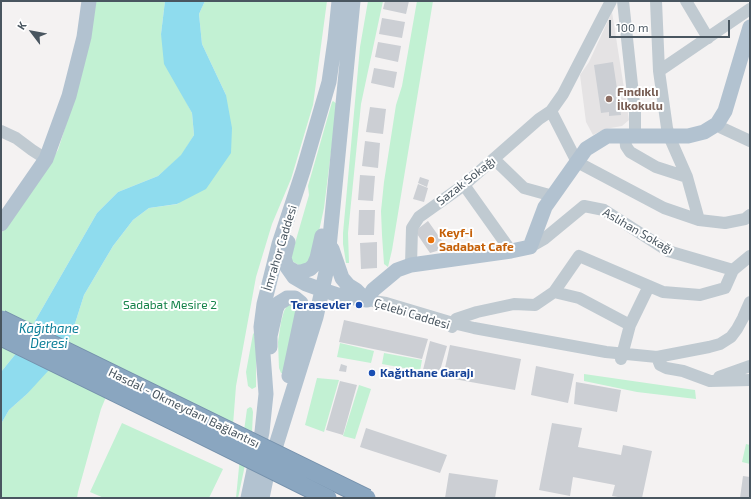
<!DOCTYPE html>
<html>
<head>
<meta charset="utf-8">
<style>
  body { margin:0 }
  #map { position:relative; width:751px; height:499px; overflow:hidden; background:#f4f2f2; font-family:"Exo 2",sans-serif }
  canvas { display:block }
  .frame { position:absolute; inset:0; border:2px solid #495660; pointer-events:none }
  .north { position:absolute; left:12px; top:12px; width:40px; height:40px; -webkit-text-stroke:3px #fff; paint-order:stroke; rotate:302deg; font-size:11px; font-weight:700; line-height:16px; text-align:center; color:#495660 }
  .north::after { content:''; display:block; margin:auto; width:14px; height:18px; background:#495660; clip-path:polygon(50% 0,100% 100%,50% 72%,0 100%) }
  .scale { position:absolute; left:609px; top:20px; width:121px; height:18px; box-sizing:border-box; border:2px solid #495660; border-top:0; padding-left:5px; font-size:12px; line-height:14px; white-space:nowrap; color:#495660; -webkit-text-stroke:3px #fff; paint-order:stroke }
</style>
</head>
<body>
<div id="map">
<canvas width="751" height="499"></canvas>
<div class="frame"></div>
<div class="north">K</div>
<div class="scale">100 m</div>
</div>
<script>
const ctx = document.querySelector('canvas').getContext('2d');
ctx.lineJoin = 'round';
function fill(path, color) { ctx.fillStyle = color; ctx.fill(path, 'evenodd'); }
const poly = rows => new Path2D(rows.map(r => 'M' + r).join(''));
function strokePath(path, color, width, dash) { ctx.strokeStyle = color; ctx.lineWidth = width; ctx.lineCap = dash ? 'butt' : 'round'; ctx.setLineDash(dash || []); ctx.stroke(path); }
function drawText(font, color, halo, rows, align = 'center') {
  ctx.font = font + ' "Exo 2",sans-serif'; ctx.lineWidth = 4; ctx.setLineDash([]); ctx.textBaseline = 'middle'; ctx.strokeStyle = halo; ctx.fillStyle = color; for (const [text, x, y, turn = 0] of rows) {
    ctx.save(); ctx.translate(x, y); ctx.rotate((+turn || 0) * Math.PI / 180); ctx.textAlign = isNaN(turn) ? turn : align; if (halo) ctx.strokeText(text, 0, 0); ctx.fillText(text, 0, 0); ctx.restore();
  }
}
fill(poly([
  [612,12,629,120,622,126,605,129,593,135,586,122,580,75,589,62]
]), '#e5e3e4');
fill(poly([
  [91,1,165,1,161,34,181,92,192,113,194,135,182,155,158,176,118,192,97,213,31,328,26,341,1,372,1,234,58,150,81,77],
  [205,1,327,1,313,105,291,179,272,224,256,277,236,386,233,425,118,368,101,409,78,492,77,498,1,498,1,424,9,410,27,394,72,333,84,295,113,246,133,220,149,208,178,204,226,95,202,44,199,14],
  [368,1,383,1,361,104,348,233,349,263,346,263,343,244,343,233,360,47],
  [417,1,433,1,392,250,388,267,384,264,382,235,381,211,384,182,396,105,402,86],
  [333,101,337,104,324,208,313,259,302,267,292,261,291,257,309,195,308,186,332,102],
  [290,304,298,306,285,374,281,373,279,368,278,342,281,322,284,311,287,306],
  [254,333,256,342,256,387,252,389,248,386,246,372,253,334],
  [340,343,374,351,371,363,337,357],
  [384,353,422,360,420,371,382,364],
  [584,374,695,390,696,399,637,392,584,381],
  [317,378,339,380,324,432,305,425],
  [359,385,371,389,355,439,343,436],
  [250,407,252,408,253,412,252,432,238,498,236,498,239,467,247,409],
  [122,423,223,469,209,498,104,498,90,492],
  [746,444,750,445,750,464,742,462]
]), '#c2f1d3');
fill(poly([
  [165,1,205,1,199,14,202,44,226,95,232,128,231,153,206,189,177,204,149,208,133,220,113,246,84,295,72,333,59,359,27,394,9,410,1,424,1,372,26,341,31,328,97,213,118,192,158,176,181,155,194,135,192,113,164,64,161,34]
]), '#8fdcee');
fill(poly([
  [385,1,409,1,406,14,383,9],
  [382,18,405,22,402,38,379,34],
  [378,42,401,46,398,62,375,57],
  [613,62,621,115,609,116,609,112,601,113,594,65],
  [374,68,397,72,394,88,371,83],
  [370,107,386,109,383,134,366,132],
  [365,141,380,143,378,168,362,166],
  [360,175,375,176,373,201,358,200],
  [420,177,429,180,427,187,418,183],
  [418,184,428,188,424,202,413,199],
  [359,210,375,210,374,235,358,235],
  [428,221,447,248,430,253,415,231],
  [377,242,377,268,361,269,360,243],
  [344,320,428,339,422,359,339,342],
  [430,341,447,346,439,374,423,370],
  [450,345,521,359,515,390,443,377],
  [341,364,347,366,346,372,339,371],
  [536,366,574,374,568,403,531,395],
  [340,381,357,385,343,435,326,430],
  [576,382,621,390,617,412,574,404],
  [552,423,582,428,578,447,621,455,623,445,652,451,642,498,624,498,612,496,615,485,573,477,570,496,539,490],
  [366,428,447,455,440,473,360,447],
  [449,473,498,480,495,498,445,498],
  [743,476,750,477,750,498,740,498]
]), '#cccfd4');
strokePath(poly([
  [623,1,635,113,635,135],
  [656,1,659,71,667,128,669,136,687,177,699,220],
  [686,1,708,38],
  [659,71,750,9],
  [551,111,577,162,664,208,699,220,725,223,745,219,750,215],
  [717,124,722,128,750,141],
  [1,131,16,138,32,150,46,159],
  [625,135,626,146,630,152,656,167,687,177],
  [494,159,524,188,553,196],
  [464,185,511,251],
  [530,247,544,239,584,206,604,210,668,251,733,270],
  [411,265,412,228,419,217,464,185,539,119,551,111,563,94,611,1],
  [367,300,386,303,453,323,474,328,606,352,657,357,709,347,720,344,731,337,737,329,743,318,750,302],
  [630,325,579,298,554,292,579,256,663,292,700,295,725,288,733,270,750,256],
  [452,327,456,319,477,312,514,304,535,305,554,292],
  [657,357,660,365,666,368,683,371,710,381,750,380],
  [621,359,630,325,649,286],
  [719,377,750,366]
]), '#c0cad1', 12);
strokePath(poly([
  [1,224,46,159,69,96,84,37,89,1],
  [288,242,284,258,287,267,294,277,306,284,317,288,338,295,367,300],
  [332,249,342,278,348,285,356,290,366,300],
  [287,267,296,272,301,272,310,269,314,265,317,258,322,236],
  [367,300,373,290,397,270,411,265,511,251,530,247,545,207,586,149,607,136,688,136,704,132,717,124,725,111,750,27],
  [270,347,270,336,276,309,279,303,284,300,287,298,295,298,301,303,303,310,289,376],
  [248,498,262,432,266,394,261,327,264,304,279,244,303,171,329,82,335,40,339,1],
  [262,498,267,474,316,317,327,268,353,1]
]), '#b2c2d0', 15);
const highwayBridge = poly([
  [1,319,367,498],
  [1,337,191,430,328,498]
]);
strokePath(highwayBridge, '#7591ac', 19, []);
strokePath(highwayBridge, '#8aa6c0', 17);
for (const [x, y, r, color] of [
  [609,99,4,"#8d6e63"],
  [431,240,4,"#e8710a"],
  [359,305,4,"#1a4fb4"],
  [372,373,4,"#1a4fb4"]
]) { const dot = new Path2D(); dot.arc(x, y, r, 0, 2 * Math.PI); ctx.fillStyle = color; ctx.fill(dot); strokePath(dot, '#fff', 1.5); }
drawText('bold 12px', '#785e54', '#fff', [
  ["Fındıklı",617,92],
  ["İlkokulu",617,106]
], 'left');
drawText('12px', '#495660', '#fff', [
  ["Sazak Sokağı",466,181,-38],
  ["Aslıhan Sokağı",638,231,30],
  ["İmrahor Caddesi",280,248,-73],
  ["Çelebi Caddesi",412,314,17],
  ["Hasdal - Okmeydanı Bağlantısı",184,408,26]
]);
drawText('bold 12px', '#c56008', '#fff', [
  ["Keyf-i",439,233],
  ["Sadabat Cafe",439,247]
], 'left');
drawText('12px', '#17844b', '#fff', [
  ["Sadabat Mesire 2",170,305]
]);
drawText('bold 12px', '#164399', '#fff', [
  ["Terasevler",351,305],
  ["Kağıthane Garajı",380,373,"left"]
], 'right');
drawText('italic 13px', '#0c7f99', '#fff', [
  ["Kağıthane",49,329],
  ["Deresi",49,344]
]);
</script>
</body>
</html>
